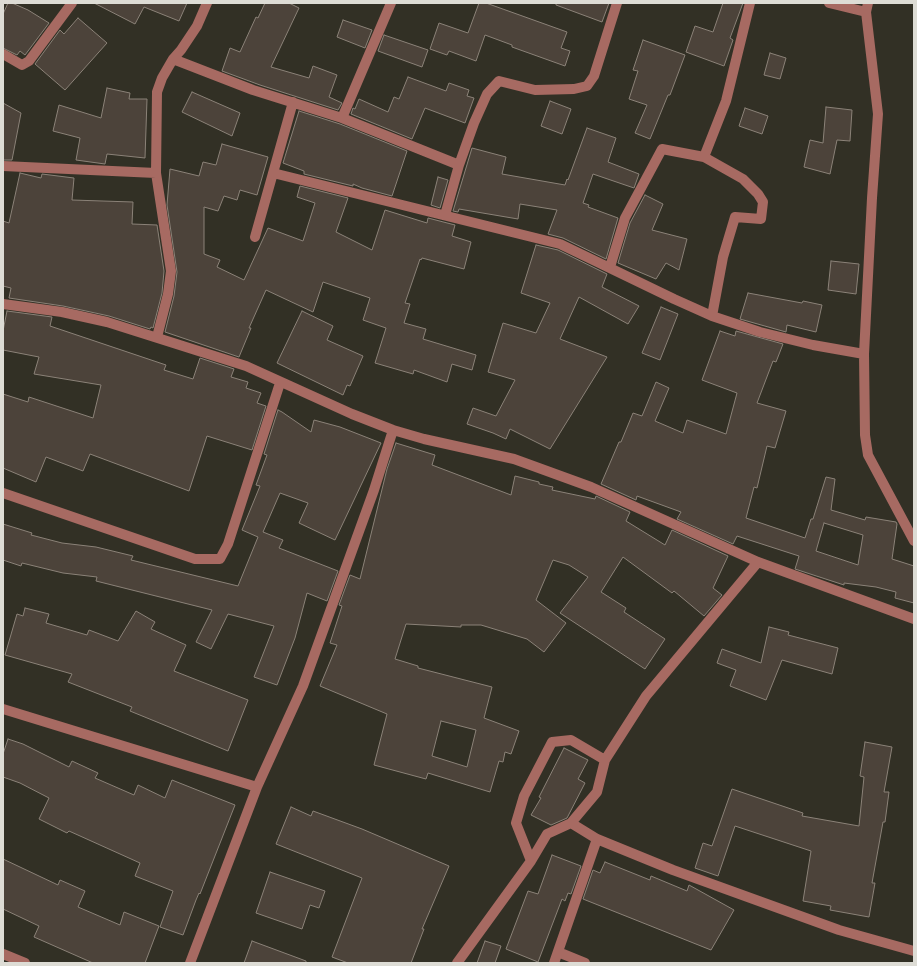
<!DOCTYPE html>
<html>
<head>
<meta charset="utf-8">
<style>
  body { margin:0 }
  #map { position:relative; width:917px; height:966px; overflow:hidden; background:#323025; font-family:Lato,sans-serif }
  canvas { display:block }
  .frame { position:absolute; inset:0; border:4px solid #dddcd5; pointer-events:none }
</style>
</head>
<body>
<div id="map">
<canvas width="917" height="966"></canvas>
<div class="frame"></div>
</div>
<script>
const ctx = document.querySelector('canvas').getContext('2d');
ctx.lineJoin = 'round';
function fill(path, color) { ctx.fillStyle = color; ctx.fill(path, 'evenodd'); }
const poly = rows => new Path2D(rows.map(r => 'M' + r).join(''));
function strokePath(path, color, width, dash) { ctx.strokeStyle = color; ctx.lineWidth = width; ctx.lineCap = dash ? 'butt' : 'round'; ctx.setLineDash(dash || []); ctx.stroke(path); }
const building = poly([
  [8,3,12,3,28,10,49,23,25,55,20,51,17,55,3,48,3,14,8,3],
  [94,3,187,3,179,21,144,7,135,24,94,3],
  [265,3,289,3,299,8,271,67,309,78,313,66,337,75,329,97,342,103,338,110,260,85,222,71,230,48,240,52,256,17,258,18,265,3],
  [479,3,486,3,567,32,561,48,570,51,565,66,512,47,512,45,485,35,476,61,449,51,447,55,430,49,439,23,468,33,479,3],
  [556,3,609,3,602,22,556,5,556,3],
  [723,3,743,3,730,38,733,40,724,66,686,52,695,26,713,32,723,3],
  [78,18,107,43,65,90,35,64,60,30,64,34,78,18],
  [343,20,372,30,365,48,337,37,343,20],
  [384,35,428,50,422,67,378,51,384,35],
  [643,40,685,55,670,95,668,95,650,139,635,133,647,105,629,99,638,71,633,70,643,40],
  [770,53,786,58,780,79,764,75,770,53],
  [408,77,446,91,449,83,469,90,467,96,474,98,465,123,425,108,412,139,351,114,353,108,355,109,359,99,388,112,394,97,399,99,408,77],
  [107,88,130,93,129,99,147,99,145,158,107,154,105,164,76,160,80,138,53,131,59,105,101,118,107,88],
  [192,92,240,113,232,136,182,112,192,92],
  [550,101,571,109,562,134,541,126,550,101],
  [3,103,21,113,12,160,3,160,3,103],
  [826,107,852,110,850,141,837,140,830,174,804,167,810,140,823,143,826,107],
  [745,108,768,116,762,134,739,126,745,108],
  [299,111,340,124,407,151,392,196,362,188,353,184,353,186,304,174,304,171,283,163,299,111],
  [587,128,616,138,608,162,639,174,634,188,593,174,583,203,589,205,588,207,618,218,606,259,563,238,548,234,557,210,520,204,518,219,459,209,458,212,453,211,472,148,506,157,502,174,565,185,567,179,568,180,587,128],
  [222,144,268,157,257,195,240,190,237,200,224,196,218,211,204,207,204,254,220,260,217,267,244,280,268,228,303,241,315,203,297,197,300,186,348,198,336,232,372,250,385,210,427,223,428,218,455,225,452,236,471,242,464,269,422,258,421,260,420,259,405,303,410,304,404,323,426,329,423,339,476,355,472,370,452,364,447,382,414,370,413,374,375,363,386,328,363,320,370,298,323,282,313,312,266,290,249,328,251,328,239,357,165,332,174,296,177,272,167,205,170,169,199,176,203,162,216,165,222,144],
  [20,173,41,178,42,174,74,178,72,200,133,202,132,224,157,225,164,271,162,293,153,328,151,327,150,329,109,316,63,306,9,298,11,288,3,286,3,221,9,223,20,173],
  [438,177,448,180,440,208,431,205,438,177],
  [645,195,663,204,652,230,687,239,679,270,666,263,656,279,618,263,630,223,645,195],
  [536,245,558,250,607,274,602,287,639,306,628,324,579,297,560,339,607,357,550,449,510,429,506,439,493,433,467,424,473,408,496,416,515,380,488,372,503,323,536,333,550,303,521,293,536,245],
  [831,261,859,264,856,294,828,290,831,261],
  [748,293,802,303,803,301,822,305,816,332,787,325,786,332,740,319,748,293],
  [661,307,678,314,660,360,642,353,661,307],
  [7,311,52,317,50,326,166,365,164,370,193,379,200,358,234,369,231,377,248,382,246,388,261,393,257,403,266,406,252,450,207,436,189,491,90,454,83,471,46,457,36,482,3,468,3,394,28,402,29,397,93,418,101,385,34,374,39,357,3,350,3,331,7,311],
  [302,311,333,326,327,340,363,356,350,386,347,385,343,395,277,363,302,311],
  [720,331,735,336,736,331,783,344,776,362,773,361,757,403,786,411,775,448,767,446,757,488,754,487,746,518,805,538,811,519,813,519,826,477,835,479,831,510,865,520,866,517,896,522,897,524,892,559,914,566,914,603,895,598,896,592,876,587,844,583,844,585,795,569,799,556,737,536,733,544,677,519,681,512,637,496,636,500,601,484,619,442,621,442,633,413,642,416,656,382,669,388,655,421,683,433,687,420,726,434,737,393,702,380,720,331],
  [824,523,863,535,858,565,816,551,824,523],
  [278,410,282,412,311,432,314,420,340,427,381,443,335,540,299,523,308,503,280,493,263,532,283,540,279,548,338,571,327,601,307,593,295,638,277,685,254,677,274,626,228,614,211,649,196,642,212,610,96,581,97,577,63,573,22,563,21,566,3,560,3,524,32,533,31,535,62,543,96,547,133,556,131,560,238,586,258,537,242,530,260,486,256,485,267,455,264,454,278,410],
  [396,443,435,455,432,465,511,495,515,476,539,482,539,484,553,487,552,490,595,499,596,496,630,512,626,521,665,545,672,530,728,556,713,588,722,595,704,616,674,591,672,593,623,557,601,592,626,608,624,612,665,639,645,669,560,613,588,577,569,565,553,560,536,600,566,623,544,652,527,639,481,625,461,625,461,627,406,624,395,659,418,666,418,668,492,687,484,718,519,731,511,754,505,752,503,762,499,761,490,792,428,773,426,779,374,765,387,714,320,686,337,645,330,643,342,606,339,605,350,575,360,579,387,469,396,443],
  [441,721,476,730,467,767,432,756,441,721],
  [25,608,49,614,46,623,87,635,89,630,118,641,136,611,155,622,151,629,186,645,174,671,248,700,228,751,130,711,132,707,68,682,72,674,5,655,17,614,23,616,25,608],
  [769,627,789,632,788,635,838,648,832,674,782,660,766,700,730,686,736,670,717,663,722,649,761,663,769,627],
  [8,739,23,744,69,767,72,761,98,773,95,778,134,795,138,785,165,798,172,780,235,805,200,894,199,893,196,900,183,935,160,927,173,891,135,876,140,863,69,831,67,833,39,819,49,798,20,783,3,777,3,754,8,739],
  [865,742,892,747,884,792,889,792,885,822,883,822,872,883,875,883,869,917,830,910,831,906,803,901,811,851,735,826,718,876,695,868,703,843,712,846,732,789,803,813,802,816,859,826,864,777,860,776,865,742],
  [564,748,588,760,578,779,585,783,567,818,551,825,531,815,541,798,539,797,564,748],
  [291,807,311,816,313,811,362,829,449,866,422,929,424,929,411,963,348,963,332,957,362,878,276,844,291,807],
  [552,855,581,866,571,894,568,893,565,901,562,899,538,962,506,949,528,891,538,894,552,855],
  [3,859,58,885,60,880,85,891,78,907,120,925,124,912,159,926,145,963,93,963,34,937,39,926,3,909,3,859],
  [605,862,650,880,651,876,687,891,689,885,734,910,711,950,583,899,593,870,600,873,605,862],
  [270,872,325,891,319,908,310,905,302,929,256,913,270,872],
  [252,941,306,961,306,963,244,963,252,941],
  [485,941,501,946,495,963,477,963,485,941]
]);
fill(building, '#4c433a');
strokePath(building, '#8b8278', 1);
strokePath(poly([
  [829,3,866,12],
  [868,3,866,12,878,114,872,198,864,354,865,435,868,455,914,541],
  [3,54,22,65,29,61,72,3],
  [173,59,253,90,342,118,459,165],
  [342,118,391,3],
  [3,166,156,173],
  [273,173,560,244,674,299,712,316,760,332,813,345,864,354],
  [445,215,459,165,474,123,487,94,499,81,535,90,574,89,587,86,594,76,617,3],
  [255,237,293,102],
  [610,267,625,218,662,149,704,157],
  [3,304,62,312,107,322,246,366,352,414,393,430,424,439,514,459,591,487,758,562,914,619],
  [712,316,723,257,735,217,761,219,763,202,758,194,743,179,704,157,726,101,750,3],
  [157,337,168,294,171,271,156,173,157,92,162,78,173,59,181,50,197,26,207,3],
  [3,493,195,559,220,559,228,544,280,383],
  [3,709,257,787],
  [571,823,597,839,673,870,839,930,914,951],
  [531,861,516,823,524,796,552,742,571,740,605,760],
  [558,952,585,963],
  [3,954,25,963],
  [190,963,257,787,303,686,374,490,393,430],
  [457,963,531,861,547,834,571,823,597,792,605,760,646,696,758,562],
  [554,963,597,839]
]), '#a76a62', 10);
</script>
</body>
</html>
